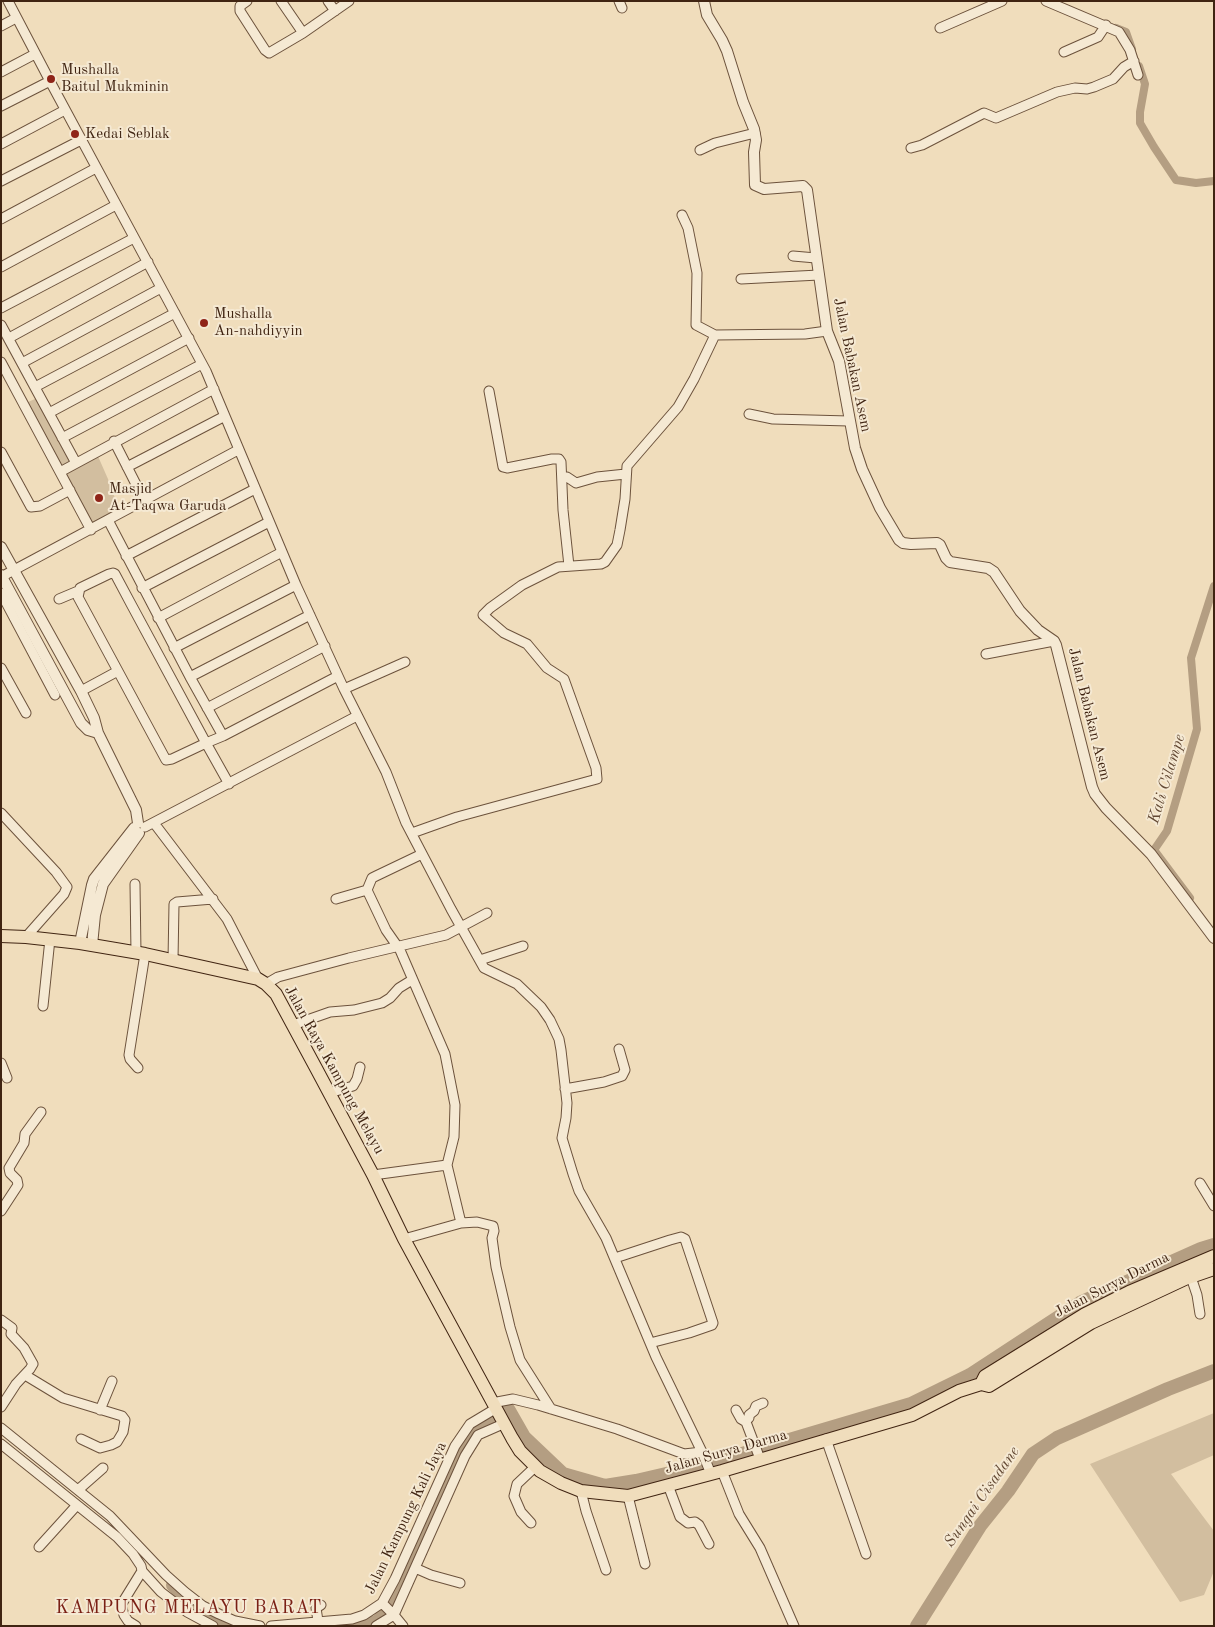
<!DOCTYPE html>
<html>
<head>
<meta charset="utf-8">
<style>
  body { margin:0 }
  #map { position:relative; width:1215px; height:1627px; overflow:hidden; background:#f0ddbc; font-family:"Old Standard TT",serif }
  canvas { display:block }
  .frame { position:absolute; inset:0; border:2px solid #402412; pointer-events:none }
</style>
</head>
<body>
<div id="map">
<canvas width="1215" height="1627"></canvas>
<div class="frame"></div>
</div>
<script>
const ctx = document.querySelector('canvas').getContext('2d');
ctx.lineJoin = 'round';
function fill(path, color) { ctx.fillStyle = color; ctx.fill(path, 'evenodd'); }
const poly = rows => new Path2D(rows.map(r => 'M' + r).join(''));
function strokePath(path, color, width, dash) { ctx.strokeStyle = color; ctx.lineWidth = width; ctx.lineCap = dash ? 'butt' : 'round'; ctx.setLineDash(dash || []); ctx.stroke(path); }
function drawText(font, color, halo, rows, align = 'center') {
  ctx.font = font + ' "Old Standard TT",serif'; ctx.lineWidth = 4; ctx.setLineDash([]); ctx.textBaseline = 'middle'; ctx.strokeStyle = halo; ctx.fillStyle = color; for (const [text, x, y, turn = 0] of rows) {
    ctx.save(); ctx.translate(x, y); ctx.rotate((+turn || 0) * Math.PI / 180); ctx.textAlign = isNaN(turn) ? turn : align; if (halo) ctx.strokeText(text, 0, 0); ctx.fillText(text, 0, 0); ctx.restore();
  }
}
fill(poly([
  [39,397,75,463,60,471,24,404],
  [97,454,108,479,120,512,92,526,63,472],
  [1214,1413,1214,1455,1171,1474,1214,1531,1214,1571,1204,1595,1180,1602,1090,1464]
]), '#d2be9f');
strokePath(poly([
  [1116,28,1126,32,1132,49],
  [1139,66,1145,84,1140,112,1140,123,1154,147,1176,180,1196,183,1214,181],
  [1190,898,1154,850,1167,831,1197,729,1191,658,1214,586]
]), '#b49e82', 8);
strokePath(poly([
  [173,1585,188,1600,234,1626],
  [341,1626,377,1622,393,1605,458,1450,480,1423,508,1409,524,1437,563,1474,605,1486,636,1481,705,1465,911,1404,970,1375,1080,1303,1201,1249,1214,1245],
  [917,1626,980,1526,1008,1491,1033,1454,1057,1438,1168,1389,1214,1371]
]), '#b49e82', 14);
const minor = poly([
  [8,1,52,85,206,371,296,585,344,689,386,772,406,823,451,909,484,968,517,984,541,1007,550,1020,559,1039,561,1050,567,1103,566,1118,562,1138,573,1174,579,1191,606,1238,656,1357,702,1452,711,1474],
  [247,1,240,6,240,11,265,50,269,53,303,33,349,1],
  [281,1,303,33],
  [328,1,335,11],
  [619,1,622,8],
  [1046,1,1119,32,1130,50,1138,75],
  [1,26,16,18],
  [940,28,1002,1],
  [1064,52,1098,37,1106,25],
  [1,72,35,54],
  [1,106,50,81],
  [1,144,65,110],
  [911,148,922,145,984,113,996,118,1057,92,1075,88,1087,89,1094,87,1113,79,1124,67,1134,61],
  [700,150,715,143,755,133],
  [1,181,81,140],
  [682,215,688,228,697,273,696,325,715,335],
  [1,219,96,168],
  [793,256,816,258],
  [1,267,116,205],
  [741,279,819,275],
  [1,308,134,238],
  [1,325,76,463],
  [9,338,148,262],
  [1,362,91,530],
  [22,363,161,288],
  [35,387,175,313],
  [489,391,503,467,507,468,552,459,559,459,561,462,563,510,569,566],
  [49,413,189,338],
  [749,414,773,419,849,421],
  [62,438,202,364],
  [114,441,144,500],
  [1,452,31,507,40,506,70,490],
  [127,467,225,416],
  [60,472,214,389],
  [563,477,567,477,576,483,597,477,626,474],
  [108,520,190,677,223,736],
  [126,556,255,489],
  [1,577,238,450],
  [142,588,269,522],
  [1,593,55,695],
  [59,599,78,591],
  [158,618,282,552],
  [174,648,296,585],
  [986,654,1054,641],
  [1,668,26,713],
  [190,677,310,615],
  [344,689,405,662],
  [81,691,118,671],
  [207,708,325,646],
  [229,784,206,743,131,604,115,574,113,573,109,574,80,588,78,597,166,760,172,759,206,743,223,736,338,676],
  [1,813,56,872,67,887,64,894,26,937],
  [154,823,227,919,258,979],
  [145,827,357,716],
  [412,833,457,817,597,779,596,768,564,679,547,668,527,644,504,633,483,615,490,608,522,585,558,567,601,564,605,562,617,545,620,530,625,499,627,466,678,407,694,379,715,335,805,334,827,331],
  [135,884,136,953],
  [367,890,372,878,376,876,422,854],
  [336,899,367,890,386,930,400,950,445,1054,455,1105,454,1137,447,1165,461,1223],
  [173,960,174,904,177,902,213,899],
  [480,960,523,946],
  [266,984,278,977,349,958,446,935,487,913],
  [43,1006,50,939],
  [293,1025,330,1012,354,1010,382,1003,390,998,399,988,412,980],
  [1,1063,7,1078],
  [138,1068,130,1059,129,1055,145,954],
  [565,1089,604,1082,622,1076,625,1070,619,1049],
  [329,1093,353,1086,357,1079,360,1067],
  [373,1175,447,1165],
  [1200,1183,1214,1206],
  [1,1211,18,1185,17,1180,10,1173,9,1168,24,1143,25,1134,41,1112],
  [404,1239,461,1223,477,1222,493,1226,494,1231,492,1238,496,1267,510,1327,520,1360,551,1409],
  [615,1258,670,1240,681,1237,685,1239,713,1323,712,1325,689,1333,650,1343],
  [1191,1277,1197,1295,1200,1314],
  [1,1320,12,1328,11,1334,24,1348,33,1364,30,1369,16,1384,1,1407],
  [25,1375,63,1398,122,1416,125,1420,123,1432,117,1442,111,1445,100,1448,81,1439],
  [492,1403,513,1399,538,1405,617,1429,684,1454,702,1452],
  [100,1410,112,1381],
  [736,1410,741,1419,746,1422,760,1459],
  [745,1421,749,1418,749,1415,754,1411,756,1406,763,1403],
  [1,1428,110,1516,166,1575,185,1592,203,1606,219,1614,235,1621,260,1626],
  [826,1439,866,1554],
  [1,1444,117,1537,133,1554,141,1566],
  [722,1471,739,1514,760,1548,794,1626],
  [668,1485,680,1517,688,1523,695,1522,699,1525,709,1544],
  [78,1490,103,1468],
  [581,1491,586,1511,606,1570],
  [628,1496,645,1564],
  [531,1523,521,1512,514,1496,517,1484,535,1467],
  [39,1547,77,1505],
  [415,1568,431,1575,460,1583],
  [142,1571,161,1592,187,1612,213,1626],
  [318,1621,316,1608,321,1605],
  [136,1626,128,1621,124,1615,121,1605,142,1571,141,1566],
  [271,1626,352,1619,364,1615,382,1603,395,1579,455,1446,470,1424,495,1409],
  [376,1626,394,1615,382,1603],
  [403,1626,394,1615,465,1456,478,1435,503,1424]
]);
const tertiary = poly([
  [704,1,707,15,722,40,727,51,743,102,754,129,756,140,754,152,755,185,764,189,803,186,807,190,827,331,839,361,855,448,862,469,880,508,899,540,903,543,911,544,937,543,940,545,946,558,950,562,988,568,994,572,1020,611,1038,630,1054,641,1056,645,1092,787,1095,794,1106,808,1151,854,1214,938],
  [1,547,81,691,94,718,98,733,136,810,138,823],
  [1,575,81,723,88,730,98,733],
  [80,943,92,885,94,879,134,828],
  [92,945,95,915,103,884,139,833]
]);
const primary = poly([
  [1,936,26,937,80,943,145,954,258,979,266,984,276,994,317,1070,373,1175,404,1239,512,1438,520,1451,540,1471,561,1483,581,1491,628,1496,722,1471,912,1415,959,1391,981,1384,989,1386,1091,1323,1185,1279,1214,1269],
  [981,1384,985,1376,1085,1314,1129,1292,1214,1256]
]);
strokePath(minor, '#6c523c', 11);
strokePath(tertiary, '#6c523c', 12);
strokePath(primary, '#402412', 14);
strokePath(minor, '#f5e9d3', 9);
strokePath(tertiary, '#f5e9d3', 10);
strokePath(primary, '#f0ddbc', 12);
for (const [x, y, r, color] of [
  [51,79,5,"#8f2418"],
  [75,134,5,"#8f2418"],
  [204,323,5,"#8f2418"],
  [99,498,5,"#8f2418"]
]) { const dot = new Path2D(); dot.arc(x, y, r, 0, 2 * Math.PI); ctx.fillStyle = color; ctx.fill(dot); strokePath(dot, '#f5e9d3', 2); }
drawText('15px', '#402412', '#f5e9d3', [
  ["Mushalla",61,70],
  ["Baitul Mukminin",61,87],
  ["Kedai Seblak",85,134],
  ["Mushalla",214,314],
  ["An-nahdiyyin",214,331],
  ["Masjid",109,489],
  ["At-Taqwa Garuda",109,506]
], 'left');
drawText('15px', '#402412', '#f5e9d3', [
  ["Jalan Babakan Asem",852,365,78],
  ["Jalan Babakan Asem",1089,714,76],
  ["Jalan Raya Kampung Melayu",334,1070,61],
  ["Jalan Surya Darma",1112,1285,-27],
  ["Jalan Surya Darma",726,1452,-16],
  ["Jalan Kampung Kali Jaya",406,1518,-64]
]);
drawText('italic 16px', '#634934', '#f5e9d3', [
  ["Kali Cilampe",1167,779,-73],
  ["Sungai Cisadane",982,1497,-55]
]);
ctx.letterSpacing = '1px';
drawText('18px', '#7a1f14', '#f5e9d3', [
  ["KAMPUNG MELAYU BARAT",189,1608]
]);
ctx.letterSpacing = '0px';
</script>
</body>
</html>
